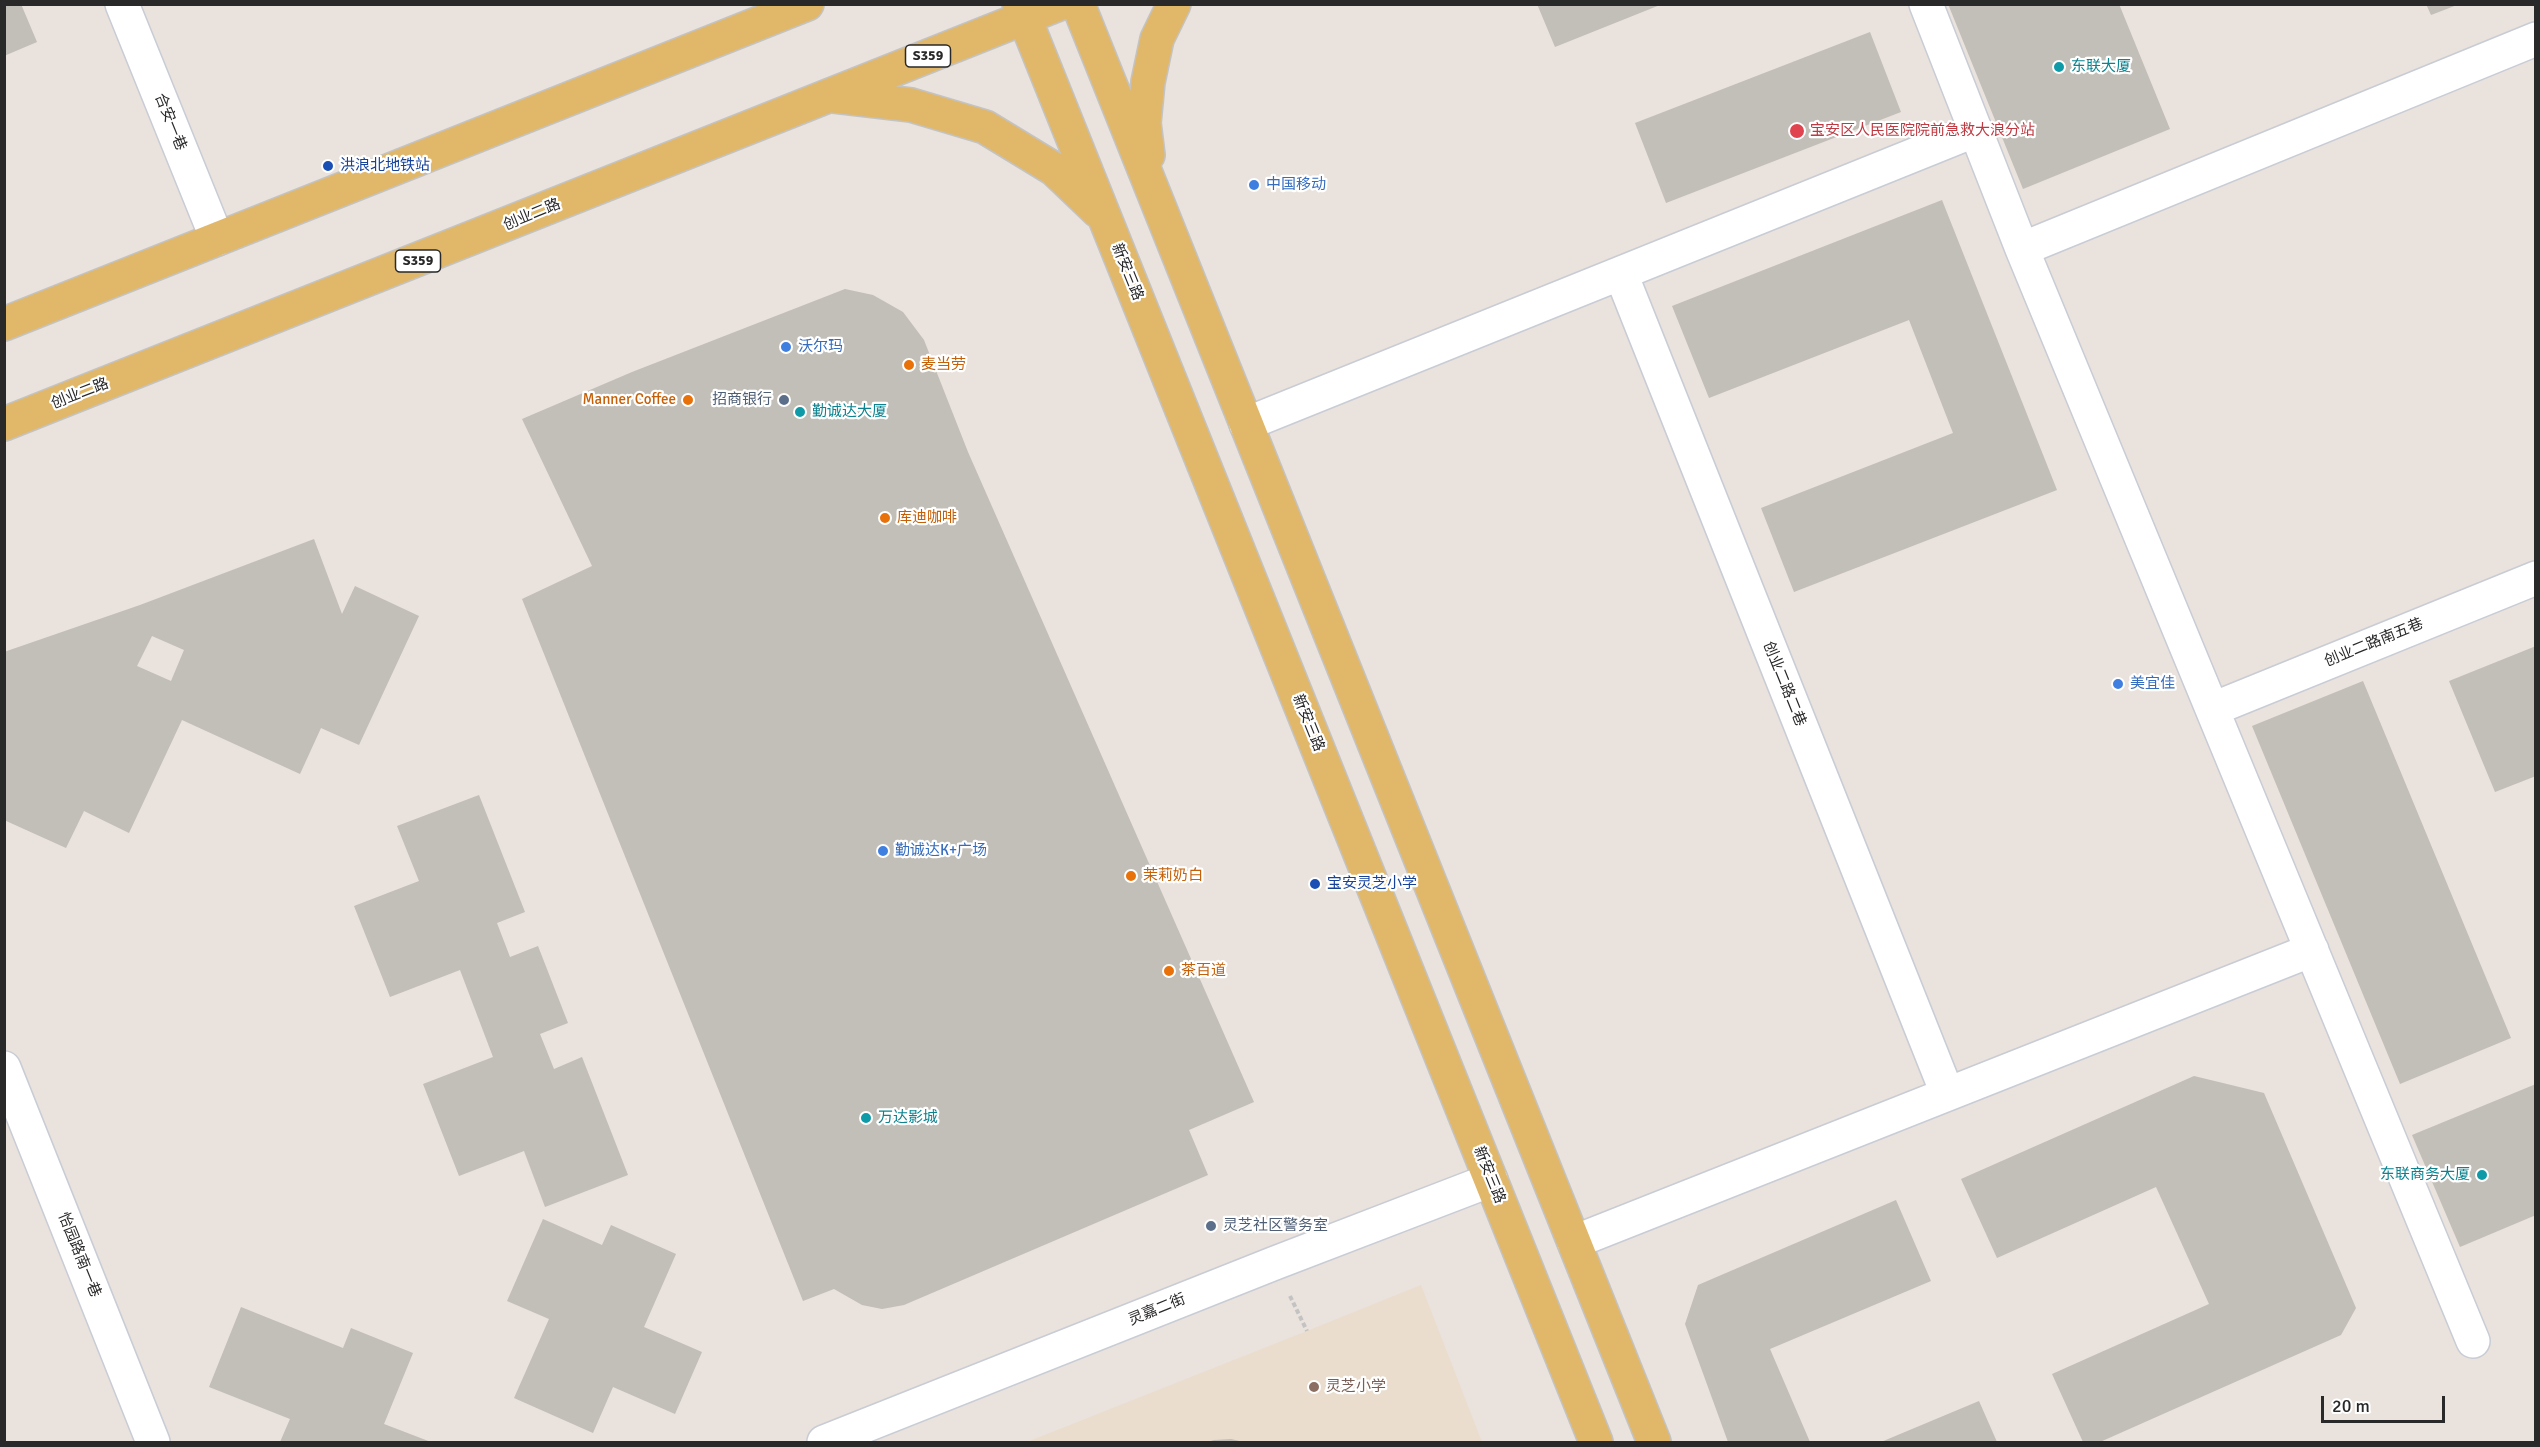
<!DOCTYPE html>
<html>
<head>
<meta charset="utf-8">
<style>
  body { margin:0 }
  #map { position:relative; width:2540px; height:1447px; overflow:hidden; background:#eae2dc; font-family:Signika,sans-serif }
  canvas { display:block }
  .frame { position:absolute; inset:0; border:6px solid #292929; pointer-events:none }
  .scale { position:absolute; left:2321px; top:1396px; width:124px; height:27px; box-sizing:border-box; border:3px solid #292929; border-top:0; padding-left:8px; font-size:18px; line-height:21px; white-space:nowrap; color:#292929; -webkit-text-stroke:4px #fff; paint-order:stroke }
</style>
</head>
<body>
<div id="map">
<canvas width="2540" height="1447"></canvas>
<div class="frame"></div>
<div class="scale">20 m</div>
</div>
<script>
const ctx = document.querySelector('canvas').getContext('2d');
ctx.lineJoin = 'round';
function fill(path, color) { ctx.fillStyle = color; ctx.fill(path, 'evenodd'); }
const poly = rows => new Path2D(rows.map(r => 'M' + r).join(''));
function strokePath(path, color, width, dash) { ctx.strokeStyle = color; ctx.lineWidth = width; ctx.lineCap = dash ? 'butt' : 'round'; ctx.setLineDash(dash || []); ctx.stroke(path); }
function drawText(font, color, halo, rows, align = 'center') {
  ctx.font = font + ' Signika,"Noto Sans SC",sans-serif'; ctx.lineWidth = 4.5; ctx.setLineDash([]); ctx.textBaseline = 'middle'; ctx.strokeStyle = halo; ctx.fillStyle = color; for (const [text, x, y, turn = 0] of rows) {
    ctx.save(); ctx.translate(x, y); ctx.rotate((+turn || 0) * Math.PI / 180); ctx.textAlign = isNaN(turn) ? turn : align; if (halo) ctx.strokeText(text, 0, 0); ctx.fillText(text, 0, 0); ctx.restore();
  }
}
fill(poly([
  [1421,1285,1482,1442,1027,1442,1307,1331]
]), '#eaddcd');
fill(poly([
  [4,4,21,4,37,42,4,56],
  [1537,4,1660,4,1660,5,1555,47],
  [1948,4,2119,4,2170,129,2023,189],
  [2426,4,2457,4,2457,5,2431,15],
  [1870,32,1901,112,1666,203,1635,123],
  [1942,200,2057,490,1794,592,1761,508,1953,433,1909,320,1709,398,1672,306],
  [845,289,873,295,903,312,924,340,968,452,1254,1102,1189,1130,1208,1175,904,1305,882,1309,862,1305,834,1289,803,1301,522,599,592,566,522,419,632,372],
  [314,539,342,614,355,586,419,616,359,745,321,728,300,774,182,720,129,833,84,811,66,848,4,820,4,652,140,605],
  [152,636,184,650,171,681,137,666],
  [2536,646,2536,776,2495,792,2449,681],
  [2363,681,2511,1038,2400,1084,2252,726],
  [479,795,525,912,497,923,510,957,538,946,568,1023,540,1034,554,1069,582,1057,628,1175,545,1207,524,1151,459,1176,423,1084,493,1057,460,970,390,997,354,906,419,881,397,826],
  [2194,1076,2264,1093,2356,1308,2341,1335,2100,1442,2083,1442,2052,1374,2209,1304,2156,1187,1997,1258,1961,1179],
  [2536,1084,2536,1215,2460,1247,2412,1135],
  [1896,1200,1931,1281,1770,1349,1810,1442,1728,1442,1685,1324,1698,1285],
  [543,1219,602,1245,611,1225,676,1254,644,1327,702,1352,675,1414,613,1387,593,1433,514,1398,549,1319,507,1301],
  [241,1307,343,1348,351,1328,413,1353,384,1424,431,1442,280,1442,290,1419,209,1387],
  [1979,1401,1997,1442,1881,1442],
  [1231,1439,1244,1442,1207,1442,1214,1440]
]), '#c2beb8');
const minor = poly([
  [122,4,217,239],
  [1926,4,2022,249,2473,1341],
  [2022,249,2536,39],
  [1621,274,1947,1093],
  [1246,424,1976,130],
  [2213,709,2536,578],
  [4,1068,153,1442],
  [1574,1242,2312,950],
  [824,1442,1275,1263,1491,1180]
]);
const primary = poly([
  [1019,4,1596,1442],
  [1078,4,1654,1442],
  [834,96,911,105,985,127,1054,169,1098,211],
  [1148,155,1144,123,1148,82,1157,39,1174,4],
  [4,324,807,4],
  [4,424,1059,4]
]);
strokePath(minor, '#c8ccd5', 36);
strokePath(primary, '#c3c3c3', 36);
strokePath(poly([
  [1290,1296,1307,1331]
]), '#c3c3c3', 4, [4.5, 3]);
strokePath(minor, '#fff', 33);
strokePath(primary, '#e1b86a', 33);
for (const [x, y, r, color] of [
  [2059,67,6,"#0f9aa8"],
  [1797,131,8,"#e0444e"],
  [328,166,6,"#1a4fb4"],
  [1254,185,6,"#3f7fe0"],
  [786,347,6,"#3f7fe0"],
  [909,365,6,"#e8710a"],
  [688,400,6,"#e8710a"],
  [784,400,6,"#5c6f8a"],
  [800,412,6,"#0f9aa8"],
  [885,518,6,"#e8710a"],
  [2118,684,6,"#3f7fe0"],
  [883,851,6,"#3f7fe0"],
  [1131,876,6,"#e8710a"],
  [1315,884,6,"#1a4fb4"],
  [1169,971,6,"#e8710a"],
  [866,1118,6,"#0f9aa8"],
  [2482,1175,6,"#0f9aa8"],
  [1211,1226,6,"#5c6f8a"],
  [1314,1387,6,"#8d6e63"]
]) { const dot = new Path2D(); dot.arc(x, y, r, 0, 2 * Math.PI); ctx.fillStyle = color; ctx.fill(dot); strokePath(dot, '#fff', 2); }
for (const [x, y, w] of [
  [928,56,45],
  [418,261,45]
]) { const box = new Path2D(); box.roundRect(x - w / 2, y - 11, w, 22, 4.5); ctx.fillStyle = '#fff'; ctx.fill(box); strokePath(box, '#292929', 1.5); }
drawText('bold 14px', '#292929', null, [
  ["S359",928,56],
  ["S359",418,261]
]);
drawText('15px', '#0d838f', '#fff', [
  ["东联大厦",2071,67],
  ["勤诚达大厦",812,412],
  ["万达影城",878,1118],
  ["东联商务大厦",2470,1175,"right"]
], 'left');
drawText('15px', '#292929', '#fff', [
  ["合安一巷",170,122,68],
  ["创业二路",532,215,-22],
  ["新安三路",1127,272,68],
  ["创业二路",80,394,-21],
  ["创业二路南五巷",2374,643,-22],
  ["创业二路二巷",1784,684,68],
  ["新安三路",1308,723,68],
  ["新安三路",1489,1175,68],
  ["怡园路南一巷",79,1255,68],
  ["灵嘉二街",1157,1310,-22]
]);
drawText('15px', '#be3a42', '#fff', [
  ["宝安区人民医院院前急救大浪分站",1810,131]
], 'left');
drawText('15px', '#164399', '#fff', [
  ["洪浪北地铁站",340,166],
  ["宝安灵芝小学",1327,884]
], 'left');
drawText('15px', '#366cbe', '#fff', [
  ["中国移动",1266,185],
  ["沃尔玛",798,347],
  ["美宜佳",2130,684],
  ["勤诚达K+广场",895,851]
], 'left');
drawText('15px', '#c56008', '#fff', [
  ["麦当劳",921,365],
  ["Manner Coffee",676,400,"right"],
  ["库迪咖啡",897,518],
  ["茉莉奶白",1143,876],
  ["茶百道",1181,971]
], 'left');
drawText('15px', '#4e5e75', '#fff', [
  ["招商银行",772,400],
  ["灵芝社区警务室",1223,1226,"left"]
], 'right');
drawText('15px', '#785e54', '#fff', [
  ["灵芝小学",1326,1387]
], 'left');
</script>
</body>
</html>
